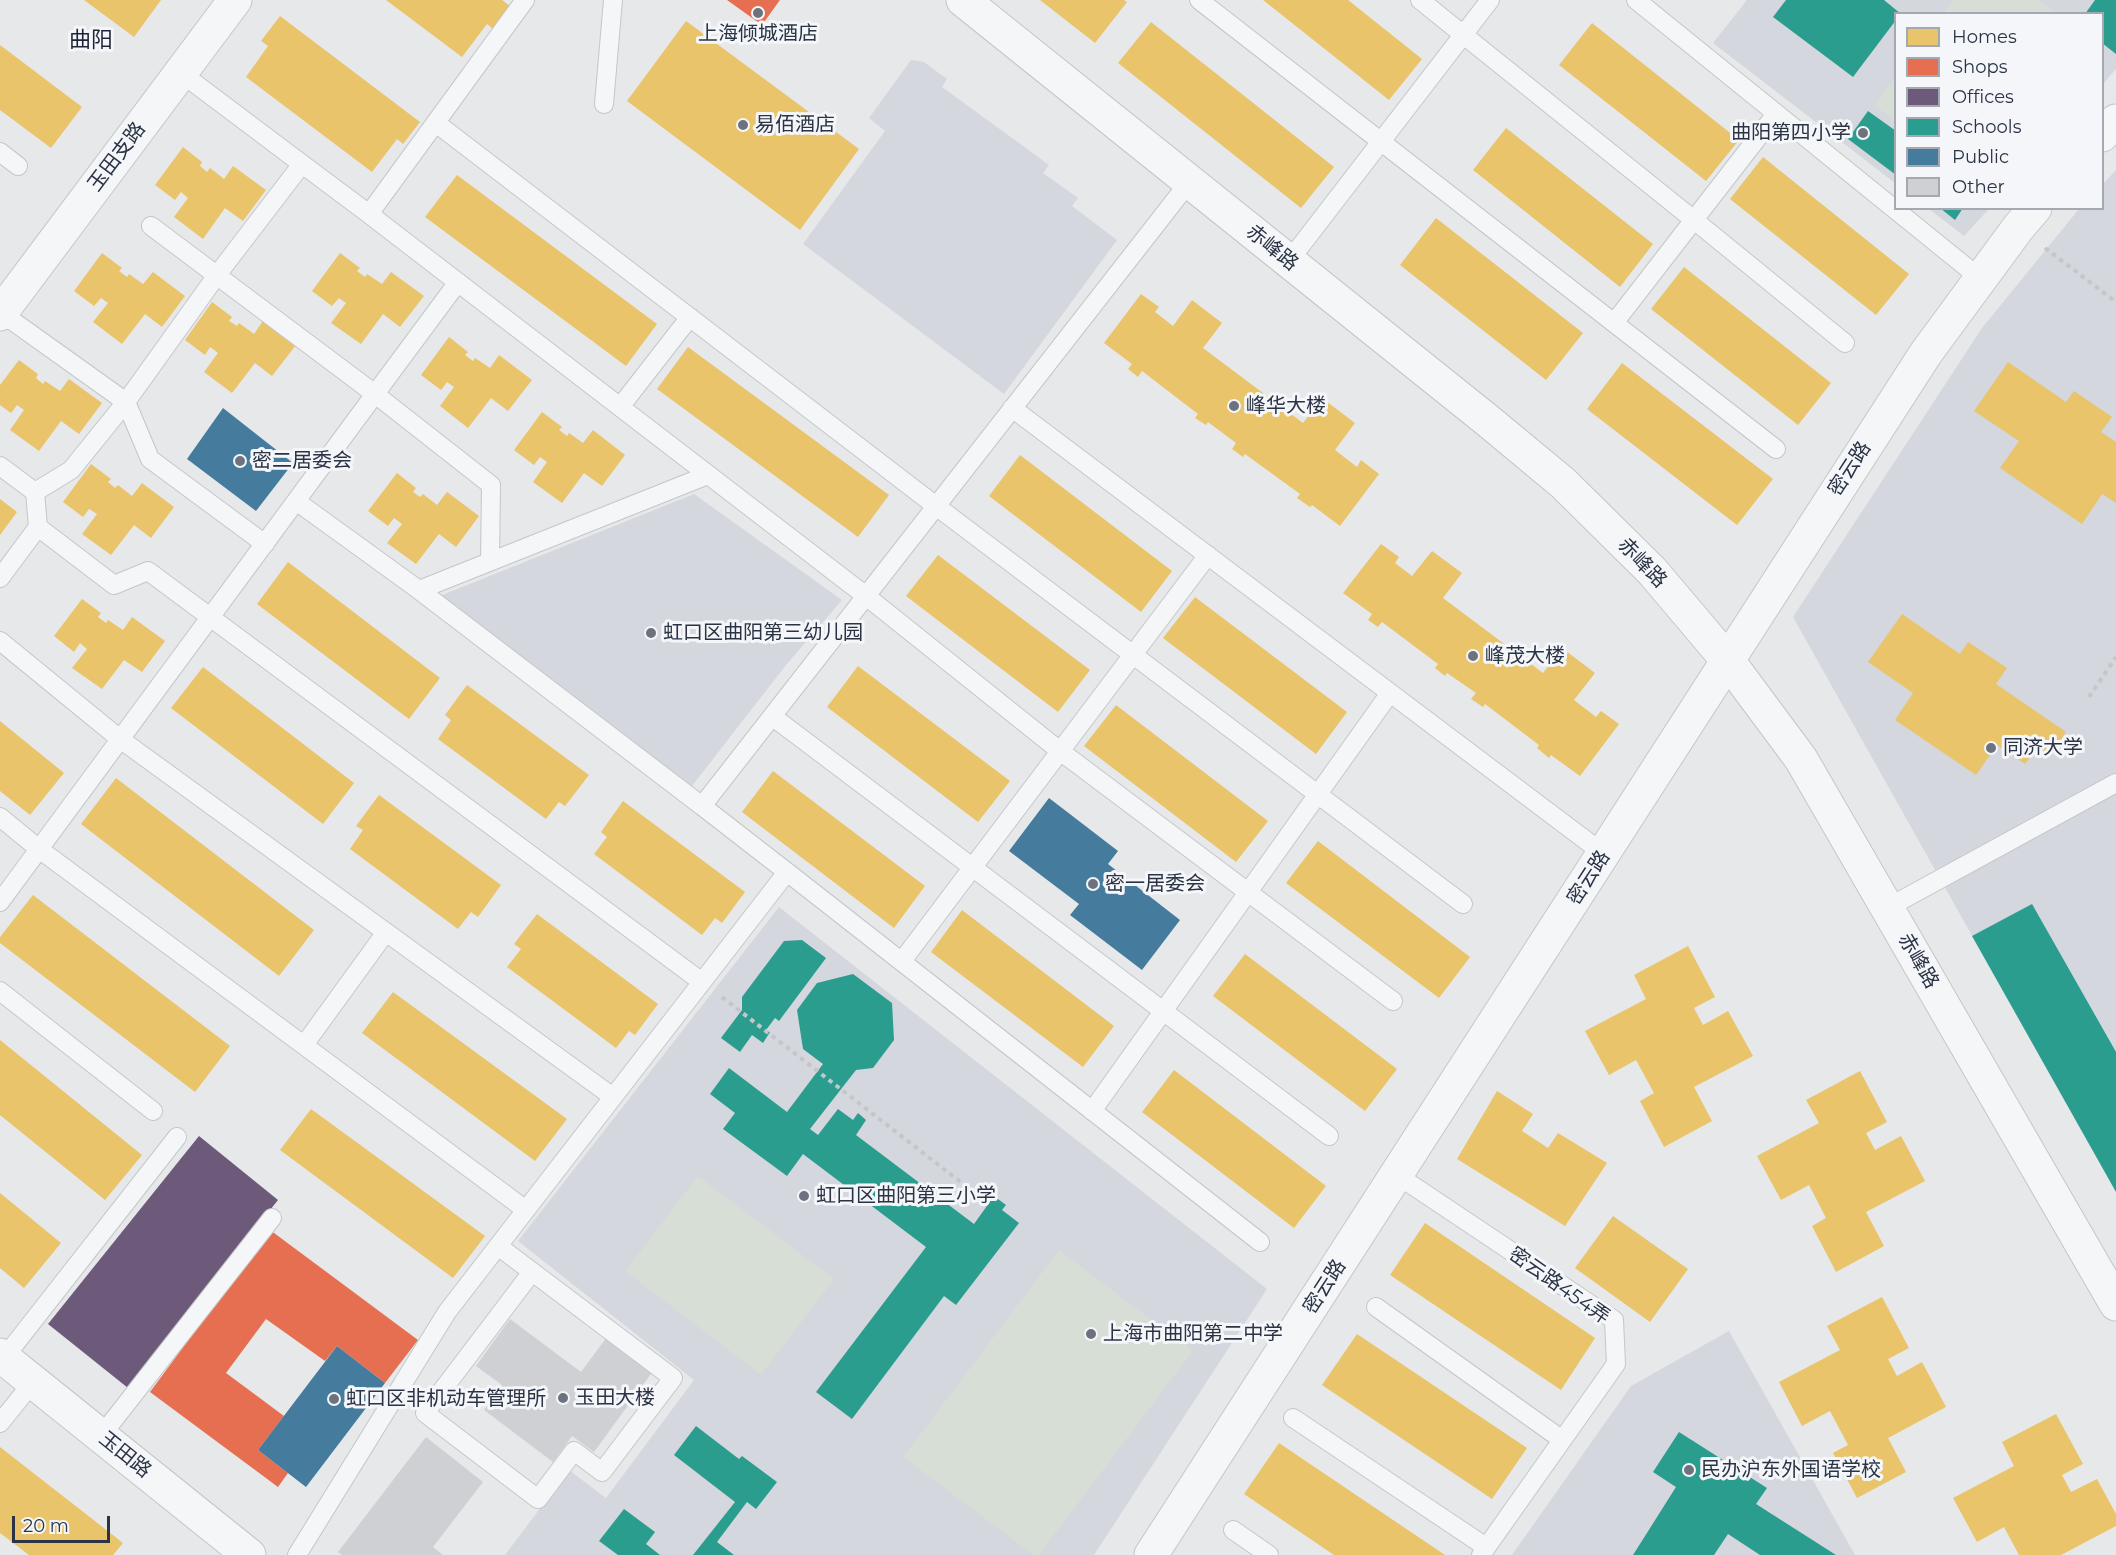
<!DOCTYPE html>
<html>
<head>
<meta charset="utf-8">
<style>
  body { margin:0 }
  #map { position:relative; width:2116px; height:1555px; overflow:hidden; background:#e6e8ea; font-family:Montserrat,sans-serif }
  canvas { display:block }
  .legend { position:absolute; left:1894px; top:12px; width:210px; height:198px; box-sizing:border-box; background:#f4f6f9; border:2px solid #a4a8b1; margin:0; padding:8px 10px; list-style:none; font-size:18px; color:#2b3445 }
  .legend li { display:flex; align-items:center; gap:12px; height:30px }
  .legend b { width:30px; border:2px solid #a4a8b1 }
  .scale { position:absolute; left:12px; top:1516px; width:98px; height:27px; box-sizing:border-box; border:3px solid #2b3445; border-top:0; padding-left:8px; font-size:18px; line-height:21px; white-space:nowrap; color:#2b3445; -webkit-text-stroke:4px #f4f6f9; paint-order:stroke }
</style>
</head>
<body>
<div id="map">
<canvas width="2116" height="1555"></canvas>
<ul class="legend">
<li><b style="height:16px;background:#e9c46a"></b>Homes</li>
<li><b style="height:16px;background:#e76f51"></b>Shops</li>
<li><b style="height:16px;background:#6d597a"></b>Offices</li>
<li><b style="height:16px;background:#2a9d8f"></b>Schools</li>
<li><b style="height:16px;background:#457b9d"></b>Public</li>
<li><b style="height:16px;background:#ced0d3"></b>Other</li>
</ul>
<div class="scale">20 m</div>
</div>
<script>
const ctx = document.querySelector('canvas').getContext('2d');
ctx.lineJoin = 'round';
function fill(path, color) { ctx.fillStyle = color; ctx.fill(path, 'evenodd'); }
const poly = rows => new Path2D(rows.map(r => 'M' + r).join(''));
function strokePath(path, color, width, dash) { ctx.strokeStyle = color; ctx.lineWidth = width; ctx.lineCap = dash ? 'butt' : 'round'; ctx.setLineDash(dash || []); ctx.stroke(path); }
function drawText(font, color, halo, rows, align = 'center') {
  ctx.font = font + ' Montserrat,"Noto Sans SC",sans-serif'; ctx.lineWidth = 6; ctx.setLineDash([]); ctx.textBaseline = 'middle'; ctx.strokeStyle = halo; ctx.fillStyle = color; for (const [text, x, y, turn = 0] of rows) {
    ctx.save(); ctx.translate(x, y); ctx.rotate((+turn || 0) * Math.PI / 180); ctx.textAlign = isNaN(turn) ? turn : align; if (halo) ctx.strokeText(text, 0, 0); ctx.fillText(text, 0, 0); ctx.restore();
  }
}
fill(poly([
  [1747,0,2116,0,2116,69,2103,84,2102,14,1896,14,1895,183,1713,43],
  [911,60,924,62,947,79,942,87,1049,165,1043,173,1078,198,1072,206,1117,240,1004,394,803,244,885,131,869,118],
  [2116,170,2116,1192,1793,617,1982,328,2079,209,2102,208,2103,184],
  [1929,209,1989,209,1964,236],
  [694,494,842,600,786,665,692,786,440,596],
  [779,907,1267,1289,1094,1555,505,1555,569,1470,606,1498,694,1380,518,1241],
  [1729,1331,1855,1555,1512,1555,1631,1386]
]), '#d4d7dd');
fill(poly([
  [1953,0,2038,0,2056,13,1943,13],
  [1895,77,1895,121,1874,105],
  [698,1176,834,1279,761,1375,625,1271],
  [1059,1250,1193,1351,1039,1555,1033,1555,903,1457]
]), '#d6ded6');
fill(poly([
  [84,0,161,0,134,37],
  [386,0,502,0,510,6,493,29,487,24,462,57],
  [1040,0,1124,0,1127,2,1095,43],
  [1263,0,1348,0,1422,59,1389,100],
  [280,16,420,122,403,144,397,139,372,172,246,77,268,46,261,41],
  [686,21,859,149,800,230,627,101],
  [1151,22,1334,167,1301,208,1118,63],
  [1592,23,1739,140,1706,181,1559,65],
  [0,45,82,107,51,148,0,110],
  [1506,128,1653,244,1620,287,1473,170],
  [183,147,202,162,200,166,207,172,210,168,224,179,233,166,266,190,243,221,225,208,203,239,174,217,188,198,181,192,175,200,155,185],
  [1763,157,1909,274,1876,315,1730,199],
  [457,175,657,324,626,366,425,217],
  [1436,218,1583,333,1546,380,1400,265],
  [102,253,122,268,119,271,127,277,129,274,143,284,153,272,185,296,162,327,145,314,122,344,93,322,108,303,101,298,94,306,74,291],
  [340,253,360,268,357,271,365,277,367,274,382,284,391,272,424,296,400,327,383,314,361,344,331,323,346,303,339,298,332,306,312,291],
  [1684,267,1831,383,1798,425,1651,309],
  [1141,294,1159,307,1155,312,1173,326,1192,300,1222,323,1203,348,1303,423,1322,398,1355,423,1335,450,1357,467,1361,460,1379,474,1340,526,1312,505,1310,507,1297,498,1300,494,1245,454,1243,457,1232,449,1236,443,1208,422,1206,425,1195,418,1198,414,1142,371,1138,377,1128,369,1132,364,1104,343],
  [212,302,232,317,229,321,237,326,239,323,254,334,263,321,296,345,272,376,255,363,232,393,204,372,218,353,210,347,205,355,185,340],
  [449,337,468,352,465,355,473,361,475,358,490,368,499,355,532,380,508,411,491,398,468,428,440,406,454,387,447,382,441,390,421,375],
  [688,347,889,495,858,537,657,389],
  [19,360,38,374,36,378,43,384,45,381,60,391,69,379,102,403,79,434,61,421,39,451,10,430,24,410,17,405,11,413,0,405,0,385],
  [2008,362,2066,402,2074,391,2112,417,2101,432,2116,442,2116,503,2102,494,2082,524,2000,468,2019,441,1974,411],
  [1622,363,1773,479,1737,525,1587,409],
  [542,412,562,427,559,430,567,436,569,433,583,443,593,430,625,455,602,486,584,473,562,503,533,482,547,462,540,457,534,465,514,450],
  [1020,455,1172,571,1141,612,989,496],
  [91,464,111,479,108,482,115,488,118,485,132,496,142,483,174,507,151,538,134,525,111,555,82,534,97,514,89,509,83,517,63,502],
  [397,473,416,488,413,492,420,497,423,494,437,505,447,492,479,516,456,547,439,534,416,564,387,543,402,524,394,518,388,526,368,511],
  [0,499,17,512,0,535],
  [1381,544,1399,557,1395,563,1412,576,1432,551,1462,573,1443,598,1543,673,1562,648,1595,673,1574,700,1596,717,1601,711,1619,724,1580,776,1551,755,1549,758,1537,748,1539,745,1485,704,1483,707,1471,699,1476,693,1447,673,1445,676,1435,668,1438,664,1382,622,1378,627,1368,620,1372,614,1343,593],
  [938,555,1090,670,1058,712,906,596],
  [288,562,440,678,409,719,257,604],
  [1195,597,1347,712,1316,754,1163,638],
  [82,599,101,613,98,617,106,623,108,620,123,630,132,617,165,641,142,672,124,660,102,689,72,668,87,649,80,643,74,652,54,636],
  [1902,614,1960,654,1968,642,2007,668,1996,684,2066,732,2050,755,2038,746,2025,764,1997,745,1976,775,1895,720,1913,693,1868,662],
  [858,666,1010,781,978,822,827,707],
  [203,667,354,783,323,824,171,708],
  [467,685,589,775,565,806,559,802,546,819,438,739,451,720,445,715],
  [1116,705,1268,821,1236,862,1084,746],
  [0,721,64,773,30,815,0,791],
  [773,771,925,886,894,928,742,812],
  [116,778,314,930,279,976,81,824],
  [379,795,501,885,478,917,471,912,458,929,350,849,363,830,356,826],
  [623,801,745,892,722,923,715,918,702,935,594,854,607,837,601,832],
  [1318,841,1470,957,1439,998,1286,883],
  [33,895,230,1046,195,1092,0,943,0,937],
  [962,910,1114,1026,1083,1067,931,952],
  [537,914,658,1004,635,1035,629,1031,616,1048,507,967,521,949,514,944],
  [1688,946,1715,997,1694,1008,1703,1025,1728,1011,1753,1056,1694,1087,1712,1121,1664,1147,1640,1101,1654,1093,1636,1060,1609,1075,1585,1031,1646,999,1634,975],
  [1245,954,1397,1069,1365,1111,1213,996],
  [393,992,567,1119,535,1161,362,1033],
  [0,1040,142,1155,105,1200,0,1115],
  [1174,1070,1326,1186,1294,1228,1142,1112],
  [1860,1071,1887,1122,1866,1133,1875,1150,1901,1136,1925,1181,1866,1212,1884,1246,1836,1272,1812,1226,1826,1218,1809,1185,1781,1200,1757,1156,1819,1123,1806,1100],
  [1497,1091,1533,1114,1522,1131,1548,1148,1558,1133,1607,1163,1565,1226,1457,1159],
  [311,1109,485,1236,453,1278,280,1150],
  [0,1193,61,1243,24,1288,0,1268],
  [1613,1216,1688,1269,1650,1322,1575,1268],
  [1425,1223,1595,1338,1561,1390,1390,1275],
  [1882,1297,1909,1348,1888,1359,1897,1376,1922,1362,1946,1407,1888,1438,1906,1472,1857,1498,1833,1453,1848,1445,1830,1411,1802,1426,1779,1382,1840,1350,1827,1326],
  [1357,1334,1527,1448,1492,1499,1322,1385],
  [2056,1414,2083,1464,2062,1475,2071,1492,2097,1479,2116,1514,2116,1526,2061,1555,2019,1555,2004,1527,1977,1542,1953,1498,2014,1466,2002,1442],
  [1279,1443,1445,1555,1334,1555,1244,1494],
  [0,1447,123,1543,113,1555,29,1555,0,1533]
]), '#e9c46a');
fill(poly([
  [727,0,780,0,762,25],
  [270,1230,418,1340,385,1383,337,1346,325,1361,266,1319,226,1373,284,1416,258,1450,288,1473,278,1487,150,1392]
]), '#e76f51');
fill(poly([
  [199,1136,278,1200,128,1388,48,1324]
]), '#6d597a');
fill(poly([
  [1786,0,1884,0,1901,14,1896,14,1896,20,1853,77,1773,17],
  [2095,0,2116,0,2116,54,2102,43,2102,14,2085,14],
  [1868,111,1896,131,1896,175,1848,139],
  [1940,208,1963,208,1955,220],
  [2032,904,2116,1052,2116,1192,1972,936],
  [802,940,826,958,779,1021,775,1018,766,1030,770,1032,763,1043,752,1035,740,1052,721,1038,742,1010,742,997,784,941],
  [853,974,892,1003,894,1040,873,1068,856,1070,810,1129,818,1135,838,1109,853,1120,858,1113,866,1120,856,1135,974,1224,994,1196,1006,1205,1002,1210,1019,1223,956,1305,944,1296,852,1419,816,1392,926,1247,803,1154,787,1176,723,1129,735,1113,710,1094,729,1068,787,1112,823,1064,803,1049,797,1010,817,983],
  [696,1426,739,1459,742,1456,777,1482,756,1509,747,1502,717,1542,734,1555,693,1555,735,1502,674,1455],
  [1679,1432,1767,1488,1756,1504,1836,1555,1760,1555,1728,1534,1714,1555,1633,1555,1676,1487,1653,1472],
  [624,1509,655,1532,646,1544,660,1555,618,1555,599,1541]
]), '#2a9d8f');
fill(poly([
  [223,408,293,463,256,511,187,459],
  [1049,798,1118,851,1108,864,1180,920,1142,970,1070,915,1079,904,1009,851],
  [337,1346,385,1383,306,1487,258,1450]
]), '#457b9d');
fill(poly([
  [510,1319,581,1372,607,1337,653,1371,594,1452,572,1436,553,1462,484,1410,502,1385,476,1366],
  [426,1437,483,1482,433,1547,443,1555,342,1555,338,1552]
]), '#ced0d3');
const service = poly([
  [525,0,369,214,866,596,1060,751,1393,1001],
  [1199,0,1776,449],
  [1420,0,1694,220,1845,343],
  [1636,0,1981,279],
  [181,73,302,164],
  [604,104,613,0],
  [436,123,936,506,1463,904],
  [0,152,18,166],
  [1289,261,1490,0],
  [458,282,375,394,491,485,490,561],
  [0,312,126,402,150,459,265,544],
  [1614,323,1776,114],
  [620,407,690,317],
  [1012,408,1604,854],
  [0,466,35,492,38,527,114,585,148,571,702,982],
  [35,492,71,470,126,402,217,275,302,164,369,214],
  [296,501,419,590],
  [0,578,38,527],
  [0,641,120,739,613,1097],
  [773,717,1329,1136],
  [702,806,419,590,708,475],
  [0,817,39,849,526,1210],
  [787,872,1260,1242],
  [0,902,375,394,151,226],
  [1887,908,2116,783],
  [902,961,1208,555],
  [0,991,153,1111],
  [304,1045,386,932],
  [1092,1111,1390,693],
  [1397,1175,1614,1320,1616,1364,1481,1555],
  [498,1246,673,1378,602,1472,574,1451,538,1499,425,1413,532,1272],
  [1376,1307,1561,1439],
  [4,1358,177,1137],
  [1293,1418,1486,1547],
  [0,1423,33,1382],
  [101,1436,272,1218],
  [1233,1530,1269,1555],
  [297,1555,447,1312,787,872,702,806,1190,181]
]);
const minor = poly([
  [0,314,235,0]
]);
const tertiary = poly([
  [963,0,1487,420,1563,483,1652,571,1729,662,1801,759,2116,1304],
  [2102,135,2116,121],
  [0,1355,249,1555],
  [1151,1555,1926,353,2018,228,2035,208]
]);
strokePath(service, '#c4c6c8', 20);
strokePath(minor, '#c4c6c8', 35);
strokePath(tertiary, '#c4c6c8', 35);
strokePath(poly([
  [2045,248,2116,302],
  [2089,697,2116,657],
  [722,997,976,1194]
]), '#c5c6ca', 4, [4.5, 4.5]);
strokePath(service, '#f5f6f7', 18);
strokePath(minor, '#f5f6f7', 33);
strokePath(tertiary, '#f5f6f7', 33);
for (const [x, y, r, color] of [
  [758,13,6,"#6c737f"],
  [743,125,6,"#6c737f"],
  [1863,133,6,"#6c737f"],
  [1234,406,6,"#6c737f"],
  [240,461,6,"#6c737f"],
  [651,633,6,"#6c737f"],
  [1473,656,6,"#6c737f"],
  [1991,748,6,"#6c737f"],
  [1093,884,6,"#6c737f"],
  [804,1196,6,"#6c737f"],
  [1091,1334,6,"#6c737f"],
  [563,1398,6,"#6c737f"],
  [334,1399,6,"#6c737f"],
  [1689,1470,6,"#6c737f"]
]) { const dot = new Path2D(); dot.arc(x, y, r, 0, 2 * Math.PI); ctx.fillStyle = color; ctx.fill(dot); strokePath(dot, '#f4f6f9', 2); }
drawText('20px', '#2b3445', '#f4f6f9', [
  ["上海倾城酒店",758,34,"center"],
  ["易佰酒店",755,125],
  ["曲阳第四小学",1851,133,"right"],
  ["峰华大楼",1246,406],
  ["密二居委会",252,461],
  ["虹口区曲阳第三幼儿园",663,633],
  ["峰茂大楼",1485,656],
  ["同济大学",2003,748],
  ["密一居委会",1105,884],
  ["虹口区曲阳第三小学",816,1196],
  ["上海市曲阳第二中学",1103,1334],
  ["玉田大楼",575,1398],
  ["虹口区非机动车管理所",346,1399],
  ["民办沪东外国语学校",1701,1470]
], 'left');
drawText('20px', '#2b3445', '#f4f6f9', [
  ["玉田支路",117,157,-53],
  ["赤峰路",1272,248,39],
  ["密云路",1850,469,-57],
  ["赤峰路",1642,563,46],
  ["密云路",1589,878,-57],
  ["赤峰路",1918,961,60],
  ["密云路454弄",1559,1286,35],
  ["密云路",1325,1287,-57],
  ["玉田路",125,1455,39]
]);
drawText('22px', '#1d2536', '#f4f6f9', [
  ["曲阳",91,41]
]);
</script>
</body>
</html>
